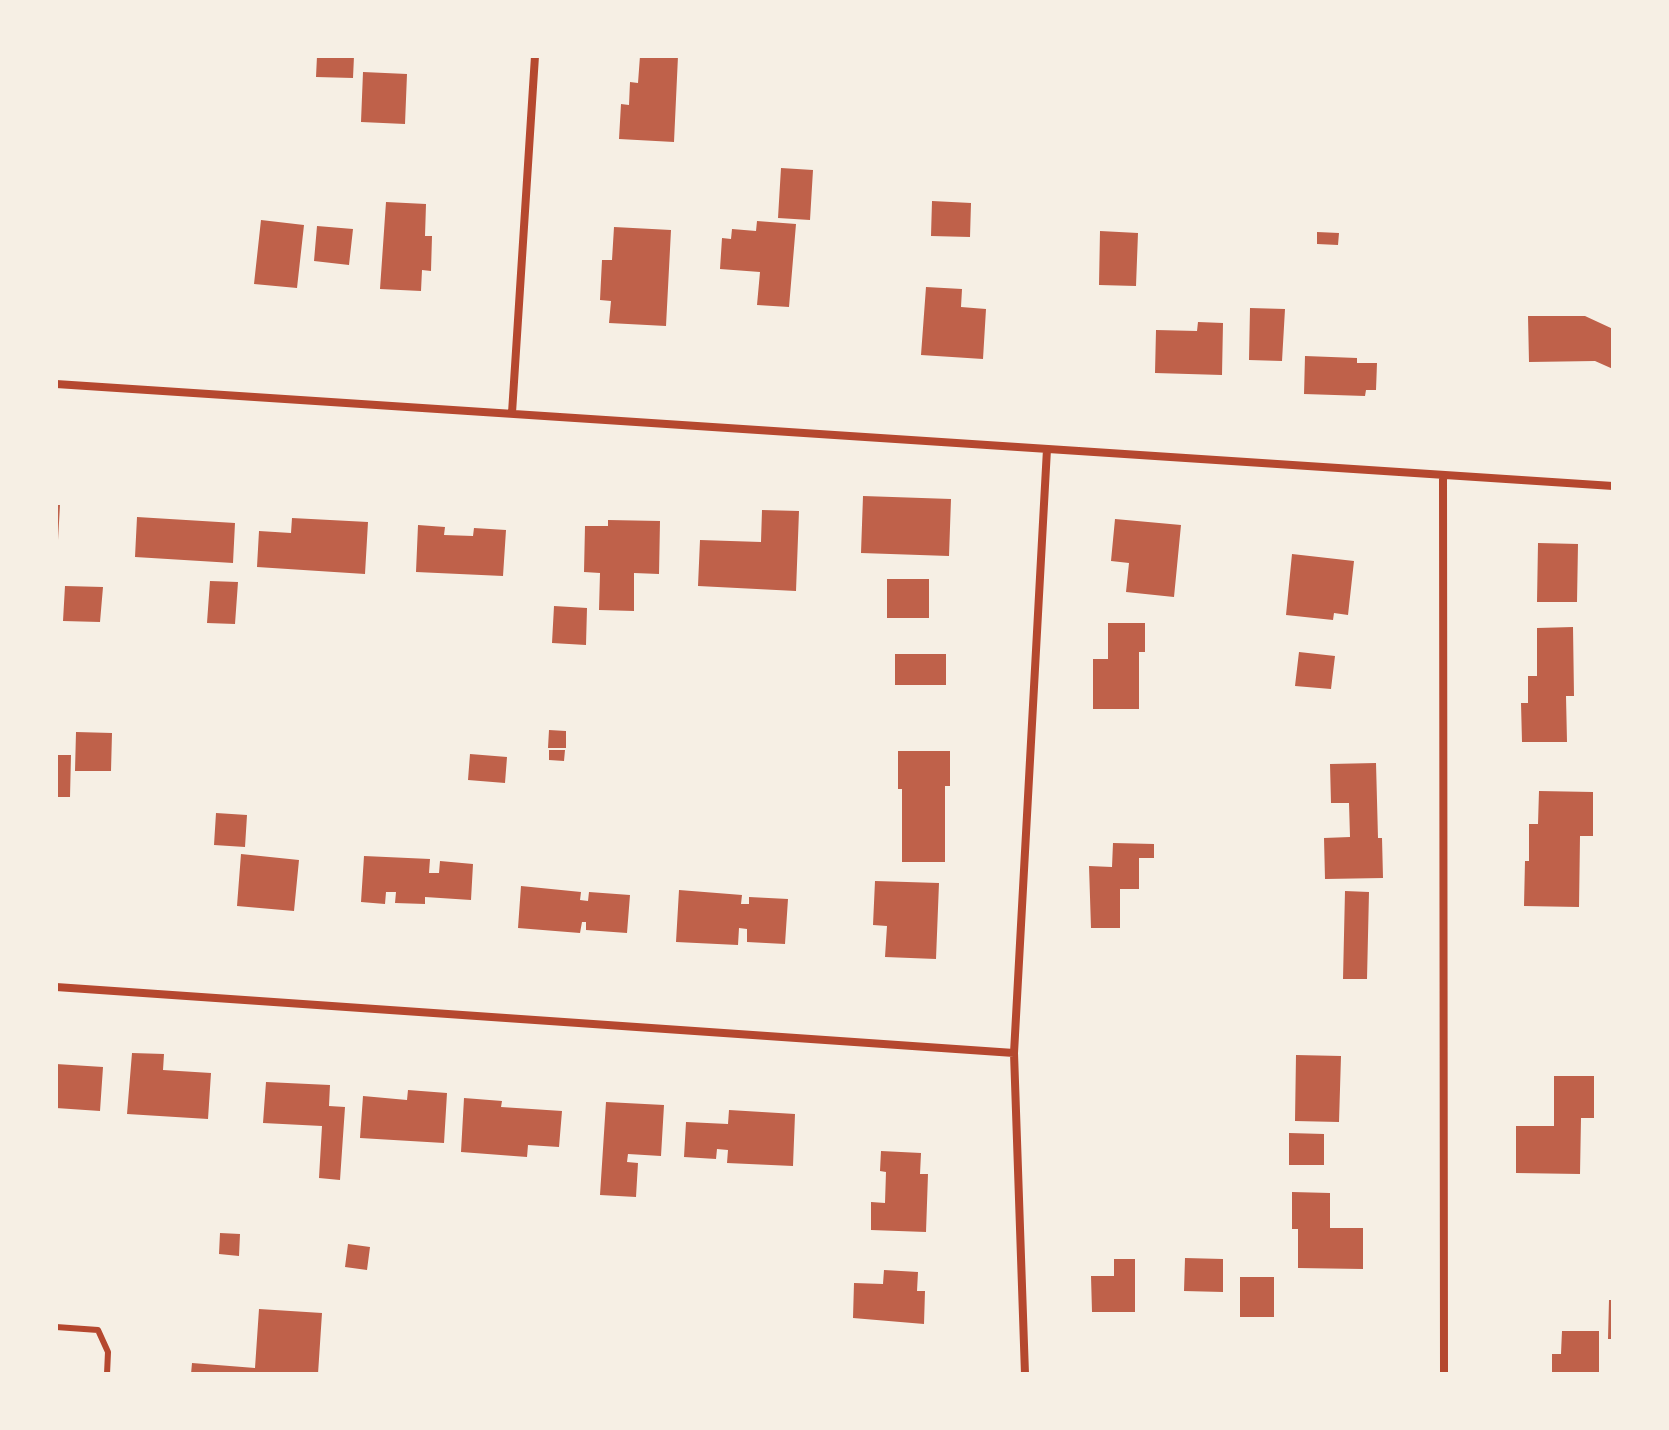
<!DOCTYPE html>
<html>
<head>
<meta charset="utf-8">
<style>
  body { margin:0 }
  #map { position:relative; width:1669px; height:1430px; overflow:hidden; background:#f6efe4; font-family:Georgia,serif }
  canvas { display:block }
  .frame { position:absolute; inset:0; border:58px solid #f6efe4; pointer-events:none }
</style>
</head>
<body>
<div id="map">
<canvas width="1669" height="1430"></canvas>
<div class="frame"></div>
</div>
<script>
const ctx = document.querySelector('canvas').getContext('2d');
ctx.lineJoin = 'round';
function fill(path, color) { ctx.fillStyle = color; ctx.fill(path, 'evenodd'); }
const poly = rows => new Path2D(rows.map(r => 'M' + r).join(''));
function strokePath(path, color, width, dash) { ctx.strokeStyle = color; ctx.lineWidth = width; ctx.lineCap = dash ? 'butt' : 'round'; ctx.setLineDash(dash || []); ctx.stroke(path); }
fill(poly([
  [317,56,354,56,353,78,316,77],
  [640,56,678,56,674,142,619,139,621,104,629,105,630,82,638,83],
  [363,72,407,74,405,124,361,122],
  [781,168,813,170,810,220,778,218],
  [932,201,971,203,970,237,931,236],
  [386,202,426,204,425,236,432,236,431,271,422,270,421,291,380,289],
  [261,220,304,225,297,288,254,284],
  [757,221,796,224,789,307,757,305,760,272,720,269,722,238,731,239,732,229,756,231],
  [317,226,353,229,349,265,314,261],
  [614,227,671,230,666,326,609,323,611,301,600,300,602,260,612,260],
  [1100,231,1138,233,1136,286,1099,285],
  [1317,232,1339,233,1338,245,1317,244],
  [926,287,962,289,961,307,986,309,983,359,921,355],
  [1250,308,1285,309,1282,361,1249,360],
  [1528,316,1585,316,1613,329,1613,369,1595,361,1529,362],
  [1198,322,1223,323,1222,375,1155,373,1156,330,1197,331],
  [1305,356,1357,358,1357,363,1377,363,1376,390,1366,390,1365,396,1304,394],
  [863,496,951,499,949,556,861,553],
  [56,505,60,505,58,540,56,540],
  [762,510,799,511,796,591,698,586,700,540,761,542],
  [137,517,235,523,233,563,135,557],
  [292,518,368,522,365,574,257,567,259,531,291,533],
  [1115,519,1181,525,1174,597,1126,592,1129,563,1111,561],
  [608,520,660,521,659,574,634,573,634,611,599,610,600,573,584,572,585,526,608,526],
  [418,525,445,527,444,535,473,536,474,528,506,530,503,576,416,572],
  [1538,543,1578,544,1577,602,1537,602],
  [1292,554,1354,561,1348,615,1334,613,1333,620,1286,615],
  [887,579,929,579,929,618,887,618],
  [210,581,238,582,235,624,207,623],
  [65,586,103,587,100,622,63,621],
  [554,606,587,608,586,645,552,643],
  [1108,623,1145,623,1145,652,1139,652,1139,709,1093,709,1093,659,1108,659],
  [1573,627,1574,696,1566,696,1567,742,1522,742,1521,703,1528,703,1528,676,1537,676,1537,628],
  [1299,652,1335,656,1331,689,1295,686],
  [895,654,946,654,946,685,895,685],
  [549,730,566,731,566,748,548,748],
  [76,732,112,733,111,771,75,771],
  [549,750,565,750,564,761,549,760],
  [898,751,950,751,950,786,945,786,945,862,902,862,902,789,898,789],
  [470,754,507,757,505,783,468,780],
  [56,755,71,755,70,797,56,797],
  [1376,763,1378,838,1382,838,1383,878,1325,879,1324,838,1350,837,1349,803,1331,803,1330,764],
  [1539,791,1593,792,1593,836,1580,836,1579,907,1524,906,1525,861,1529,861,1529,824,1538,824],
  [216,813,247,815,245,847,214,845],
  [1113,843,1154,844,1154,858,1139,858,1139,889,1120,889,1120,928,1091,928,1089,866,1112,867],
  [241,854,299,860,294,911,237,906],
  [364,856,430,859,429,873,439,873,440,861,473,864,471,900,425,897,425,904,395,903,396,892,386,892,385,904,361,902],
  [875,881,939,883,936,959,885,957,887,926,873,925],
  [521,886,581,892,580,900,588,901,589,892,630,895,627,933,586,930,586,922,582,922,580,933,518,928],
  [679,890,742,895,741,904,749,904,749,897,788,899,785,944,747,942,747,929,739,928,738,945,676,942],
  [1345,891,1369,892,1367,979,1343,979],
  [132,1053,164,1054,163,1070,211,1073,208,1119,127,1114],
  [1296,1055,1341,1056,1339,1122,1295,1121],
  [56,1064,103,1067,100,1111,56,1108],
  [1554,1076,1594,1076,1594,1118,1581,1118,1580,1174,1516,1173,1516,1126,1554,1126],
  [266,1082,330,1085,329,1106,345,1107,340,1180,319,1178,322,1126,263,1123],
  [408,1090,447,1093,444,1143,360,1138,363,1096,407,1100],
  [464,1098,502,1101,501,1107,562,1111,559,1147,528,1145,527,1157,461,1152],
  [606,1102,664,1105,661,1156,628,1154,627,1162,638,1163,636,1197,600,1195],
  [729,1110,795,1114,793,1166,727,1163,728,1150,717,1149,716,1159,684,1157,686,1122,728,1124],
  [1289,1133,1324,1134,1324,1165,1289,1165],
  [881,1151,921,1153,920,1174,928,1174,926,1232,871,1230,871,1202,885,1203,886,1172,880,1171],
  [1292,1192,1330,1193,1330,1228,1363,1228,1363,1269,1298,1268,1298,1229,1292,1229],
  [220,1233,240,1234,239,1256,219,1254],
  [348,1244,370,1247,367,1270,345,1267],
  [1185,1258,1223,1259,1223,1292,1184,1291],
  [1114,1259,1135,1259,1135,1312,1092,1312,1091,1276,1114,1276],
  [884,1270,918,1272,917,1291,925,1291,924,1324,853,1318,854,1283,883,1284],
  [1240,1277,1274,1277,1274,1317,1240,1317],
  [1609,1300,1613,1300,1613,1339,1608,1339],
  [259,1309,322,1313,318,1374,191,1374,192,1363,255,1368],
  [1562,1331,1599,1331,1599,1374,1552,1374,1552,1354,1561,1354]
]), '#bf614a');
strokePath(poly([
  [56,1327,98,1330,108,1352,107,1374]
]), '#b5482f', 6);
strokePath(poly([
  [56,384,1613,486],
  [512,413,535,56],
  [1443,477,1444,1374],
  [56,987,1014,1053],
  [1025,1374,1014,1053,1047,449]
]), '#b5482f', 8);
</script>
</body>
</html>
